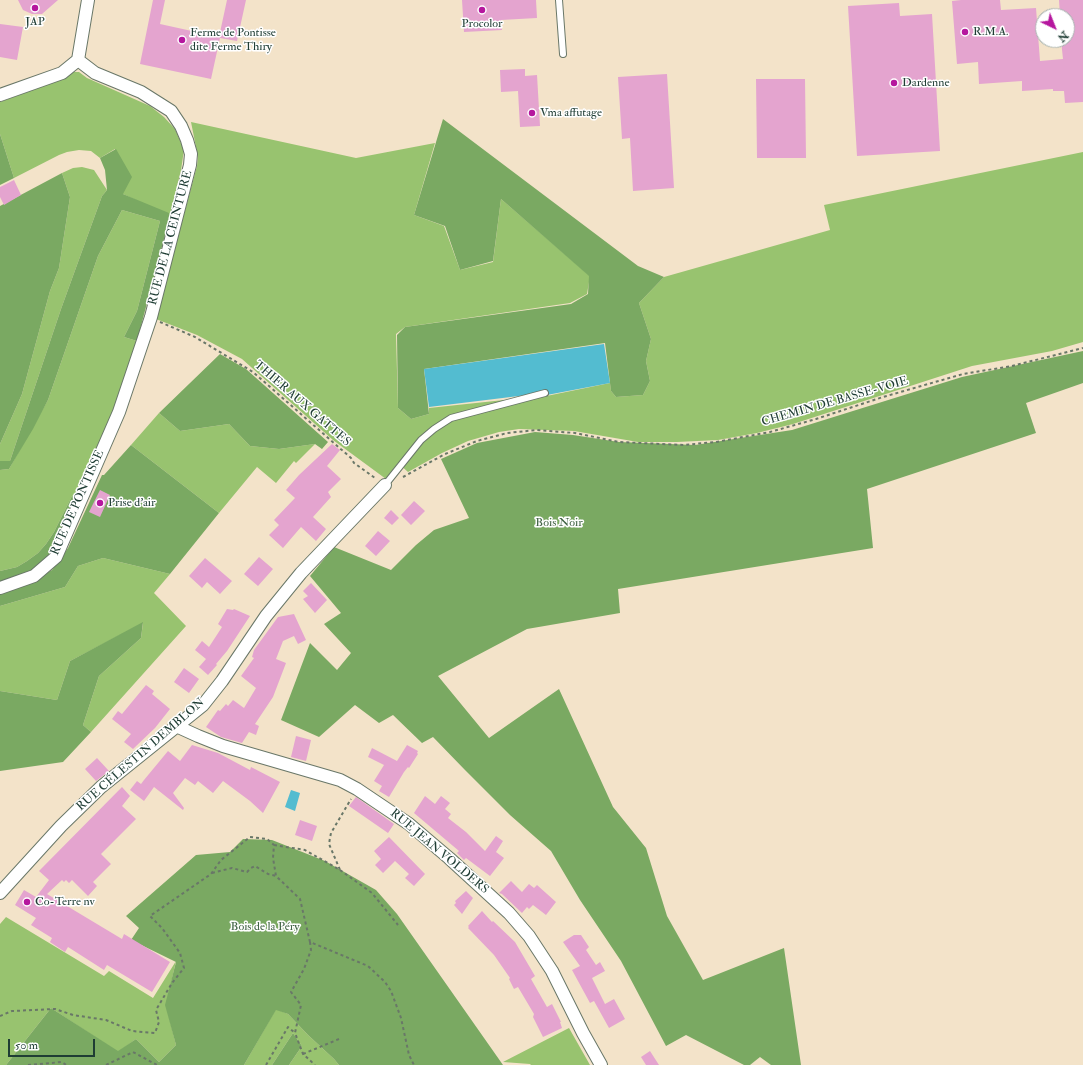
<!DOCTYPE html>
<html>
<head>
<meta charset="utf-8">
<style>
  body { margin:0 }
  #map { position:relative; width:1083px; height:1065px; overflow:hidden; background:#f3e3c9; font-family:"IM FELL Double Pica",serif }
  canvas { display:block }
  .north { position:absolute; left:1035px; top:8px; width:40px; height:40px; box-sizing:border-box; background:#fff; border:1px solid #a5b1ae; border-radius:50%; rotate:137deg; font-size:11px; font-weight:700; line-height:16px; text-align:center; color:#1f3d34 }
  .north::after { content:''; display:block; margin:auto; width:14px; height:18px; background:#b5179e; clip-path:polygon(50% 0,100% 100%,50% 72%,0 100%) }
  .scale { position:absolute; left:8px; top:1039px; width:87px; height:18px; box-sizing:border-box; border:2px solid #1f3d34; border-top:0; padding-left:5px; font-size:12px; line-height:14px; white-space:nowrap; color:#1f3d34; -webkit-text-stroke:3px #fff; paint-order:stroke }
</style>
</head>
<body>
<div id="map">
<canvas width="1083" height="1065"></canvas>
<div class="north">N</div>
<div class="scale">50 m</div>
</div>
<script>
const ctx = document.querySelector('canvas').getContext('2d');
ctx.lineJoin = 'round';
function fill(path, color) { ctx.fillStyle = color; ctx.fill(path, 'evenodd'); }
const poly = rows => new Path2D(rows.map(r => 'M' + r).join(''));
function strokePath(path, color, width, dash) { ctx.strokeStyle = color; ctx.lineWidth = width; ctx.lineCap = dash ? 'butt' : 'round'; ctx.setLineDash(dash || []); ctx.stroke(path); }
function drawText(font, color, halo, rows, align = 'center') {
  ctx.font = font + ' "IM FELL Double Pica",serif'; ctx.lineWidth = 3; ctx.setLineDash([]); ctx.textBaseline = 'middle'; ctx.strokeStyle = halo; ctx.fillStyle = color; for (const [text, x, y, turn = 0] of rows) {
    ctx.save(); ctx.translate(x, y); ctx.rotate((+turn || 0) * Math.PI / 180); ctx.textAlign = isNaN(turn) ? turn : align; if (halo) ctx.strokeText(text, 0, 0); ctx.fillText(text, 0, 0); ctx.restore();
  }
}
fill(poly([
  [73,72,79,72,87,78,150,106,164,117,175,129,184,150,181,170,170,216,123,194,115,149,100,158,91,151,79,150,67,152,59,155,14,178,0,134,0,102,27,92],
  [191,122,356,158,435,143,414,215,444,226,460,270,493,262,501,199,590,276,587,294,570,303,405,327,396,334,398,408,411,419,429,414,429,408,504,400,517,402,610,383,611,391,616,397,643,395,650,381,646,361,651,339,639,303,664,277,830,230,824,205,1083,152,1083,342,1052,351,972,366,793,424,757,433,718,440,677,442,638,442,574,431,519,429,499,432,468,441,442,453,408,472,398,463,386,479,333,440,242,359,197,335,156,319,197,166,198,157],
  [82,167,94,170,107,190,102,196,61,309,10,461,0,461,0,444,22,394,50,291,59,268,70,197,62,173,73,168],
  [122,210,160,221,137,311,124,337,137,341,111,421,79,492,72,496,54,532,46,544,38,553,27,561,17,567,0,571,0,470,9,469,48,400,98,256],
  [159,413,180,431,229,424,250,446,279,449,315,444,296,463,294,461,276,483,257,467,219,513,131,445],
  [103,558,170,574,154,593,186,626,91,732,83,725,99,676,141,638,143,623,70,661,57,700,0,691,0,606,65,587,78,566],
  [6,917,104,976,109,971,153,998,176,961,166,1005,176,1045,159,1062,136,1039,118,1052,51,1008,6,1065,0,1065,0,924],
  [276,1009,288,1014,308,1035,334,1059,339,1065,289,1065,302,1046,293,1033,272,1065,244,1065],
  [569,1028,590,1065,531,1065,530,1064,503,1062]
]), '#98c36f');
fill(poly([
  [443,119,638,266,664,277,639,303,651,339,646,361,650,381,643,395,616,397,611,391,605,343,424,369,429,414,411,419,398,408,397,335,405,327,571,304,588,294,589,276,501,199,493,261,460,270,445,226,414,215],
  [0,134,14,178,0,185],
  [116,149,132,177,123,194,169,213,170,216,137,341,124,337,137,311,160,221,122,210,98,256,48,400,33,429,9,469,0,470,0,461,10,461,61,309,102,196,107,190,105,170,100,158],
  [62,173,70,197,59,268,50,291,22,394,0,444,0,206],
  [1083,351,1083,383,1026,403,1036,433,867,489,873,548,618,589,620,613,527,629,438,676,489,738,559,689,613,807,646,848,667,916,703,980,784,948,801,1065,771,1065,760,1057,750,1065,744,1065,686,1035,666,1046,621,961,580,900,551,851,510,815,465,770,433,737,422,743,393,715,379,723,355,705,319,737,281,720,310,643,337,670,351,653,324,624,341,613,310,576,334,547,391,570,416,545,434,530,469,518,441,459,477,443,535,432,573,435,619,442,695,445,792,430,962,377],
  [220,354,246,369,328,442,322,449,315,444,279,449,250,446,229,424,180,431,159,413],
  [131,445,219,513,170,574,103,558,78,566,65,587,0,606,0,592,33,581,52,570,68,548,102,475,104,475],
  [79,492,51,554,34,572,0,584,0,571,17,567,27,561,38,553,46,544,54,532,72,496],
  [143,622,141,638,99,676,83,725,91,732,63,762,0,771,0,691,57,700,70,661],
  [243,839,272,840,325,861,376,890,397,914,503,1065,339,1065,334,1059,308,1035,288,1014,276,1010,244,1065,6,1065,51,1008,118,1051,136,1039,159,1062,176,1045,165,1005,176,962,131,940,139,928,126,916,196,855,230,852],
  [293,1033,302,1046,289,1065,272,1065]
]), '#7aa962');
fill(poly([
  [604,344,610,383,531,398,527,395,429,407,424,369],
  [291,790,300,793,295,811,285,807]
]), '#53bcd0');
fill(poly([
  [18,0,58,0,42,14,32,14,23,10],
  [153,0,165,0,160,24,219,37,227,0,246,0,237,41,220,38,211,79,140,64],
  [462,0,536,0,537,18,501,20,502,30,464,32],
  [961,0,1000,0,1001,10,1036,8,1040,61,1063,59,1061,40,1067,40,1067,16,1060,16,1059,0,1083,0,1083,102,1065,103,1064,91,1053,91,1053,89,1022,91,1022,81,979,84,978,62,957,64,952,1],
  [899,3,900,16,932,14,940,151,857,156,848,6],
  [0,24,23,27,17,60,0,57],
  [525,69,525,76,537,75,540,126,520,127,518,91,501,92,500,70],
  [667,74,674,188,633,191,630,138,622,139,618,77],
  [756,79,805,79,806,158,757,158],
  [14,180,21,195,4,205,0,197,0,187],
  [332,444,340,450,327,466,341,479,328,492,331,497,313,517,326,529,316,541,301,527,283,548,269,535,279,525,274,520,295,498,286,490,299,475],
  [100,490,110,495,100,517,89,512],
  [414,501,425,511,411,525,401,515],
  [391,510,399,518,392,525,384,518],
  [378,531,390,541,376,556,365,546],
  [259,557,273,569,258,586,244,574],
  [205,558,232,581,220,594,207,582,202,588,189,576],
  [311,583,327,600,315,613,303,599,308,596,303,591],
  [227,609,233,610,234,609,250,616,227,651,216,664,217,665,208,675,199,667,206,659,195,650,202,641,209,647,222,627,218,624],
  [294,614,306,640,298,644,294,636,283,641,276,659,286,663,273,697,255,724,259,726,256,735,249,732,242,743,221,737,206,727,218,710,220,711,226,704,228,706,233,700,244,708,256,688,241,676,254,658,252,657,254,650,278,617],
  [184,668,199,679,189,693,174,682],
  [146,685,154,691,152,694,170,709,155,728,133,749,124,742,131,734,112,719,118,711,122,714],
  [296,736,311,740,306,761,291,757],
  [192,745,218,753,250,770,251,767,280,782,263,813,250,801,223,781,213,793,198,781,195,785,185,778,173,793,184,808,183,810,154,787,144,801,130,790,137,781,141,784,144,780,168,751,180,761],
  [407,745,418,751,417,753,418,754,409,768,408,767,404,772,389,797,379,791,382,786,374,781,384,765,368,757,372,748,397,761],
  [97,758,109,771,96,781,85,769],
  [122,787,130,796,122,806,136,819,101,854,111,864,93,882,97,886,88,896,72,880,69,883,66,880,64,882,62,880,47,894,122,939,124,934,170,962,152,992,107,965,104,970,68,947,65,952,50,942,52,938,31,925,36,918,15,905,24,890,36,897,49,880,39,871],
  [425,796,435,804,441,796,450,803,445,809,451,814,448,818,466,832,485,851,496,836,503,841,496,852,504,858,490,876,466,858,464,860,457,853,459,851,414,813],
  [356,797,394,824,388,833,349,806],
  [300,820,317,826,312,841,295,835],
  [389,837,425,874,414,886,405,878,409,874,395,861,383,873,375,865,381,859,374,851],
  [511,881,522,892,529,884,534,888,537,885,556,902,546,915,533,905,529,909,527,907,522,913,502,894,499,893],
  [466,891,473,898,462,914,454,905,456,903,455,901],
  [482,911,492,922,493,921,515,942,535,976,531,979,547,1007,552,1004,561,1022,560,1022,562,1028,543,1037,533,1017,534,1014,518,987,514,989,509,979,510,978,494,955,468,928,469,927,468,926],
  [574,935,581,935,589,947,586,950,596,965,600,962,605,971,592,978,605,1004,614,999,625,1019,609,1028,594,1001,590,1003,572,970,580,966,563,942],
  [650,1051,659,1065,646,1065,641,1057]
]), '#e4a4cf');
const lane = poly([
  [559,0,563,54],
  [385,485,421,440,434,429,451,418,545,393]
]);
const street = poly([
  [78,60,88,0],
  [0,95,62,73,78,60],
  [0,588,34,576,56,557,119,412,151,317,190,165,191,154,187,140,181,126,171,111,141,92,95,73,78,60],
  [176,726,198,736,223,746,340,780,357,789,409,824,449,858,509,913,529,936,552,971,583,1033,601,1065],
  [0,893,61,826,101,787,203,705,222,681,266,616,301,573,385,485]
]);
strokePath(lane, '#697768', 8);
strokePath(street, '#697768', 14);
strokePath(poly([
  [160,322,195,337,253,372,351,458,354,463,375,478],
  [403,477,445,454,477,441,507,433,537,430,575,433,619,442,683,445,716,442,770,432,816,419,883,397,963,374,1012,366,1083,348],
  [274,845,305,850,340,870,329,844,330,838,331,833,351,799],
  [340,870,372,893,398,925],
  [212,873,232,868,247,872,251,868,255,866,268,874,276,876],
  [310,942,311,950,304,969,291,992,301,1005,295,1033,303,1054,315,1065],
  [0,1016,12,1011,55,1009,73,1015,106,1020,132,1031,155,1033,159,1022,156,1010,172,983,184,968,180,953,162,928,150,916,211,874,221,860,250,837,267,839,274,845,273,858,276,876,300,899,310,942,368,966,385,982,391,991,401,1018,409,1055,414,1065],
  [303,1054,339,1039],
  [28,1065,62,1062,66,1065],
  [106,1065,133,1052,157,1065],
  [266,1065,288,1027,295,1033]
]), '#697768', 2, [3, 3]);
strokePath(lane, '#fff', 6);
strokePath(street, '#fff', 12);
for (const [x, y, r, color] of [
  [35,8,4,"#b5179e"],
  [482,10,4,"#b5179e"],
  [965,32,4,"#b5179e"],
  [182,40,4,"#b5179e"],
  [894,83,4,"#b5179e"],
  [532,113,4,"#b5179e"],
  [100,503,4,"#b5179e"],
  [27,902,4,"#b5179e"]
]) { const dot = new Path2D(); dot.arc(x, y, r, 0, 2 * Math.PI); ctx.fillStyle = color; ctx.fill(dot); strokePath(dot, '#fff', 1.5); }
drawText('12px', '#1f3d34', '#fff', [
  ["JAP",35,22,"center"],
  ["Procolor",482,24,"center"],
  ["R.M.A.",973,32],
  ["Ferme de Pontisse",190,33],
  ["dite Ferme Thiry",190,47],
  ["Dardenne",902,83],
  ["Vma affutage",540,113],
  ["Prise d'air",108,503],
  ["Co-Terre nv",35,902]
], 'left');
drawText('12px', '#1f3d34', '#fff', [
  ["RUE DE LA CEINTURE",171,238,-75],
  ["CHEMIN DE BASSE-VOIE",835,402,-16],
  ["THIER AUX GATTES",302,404,41],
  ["RUE DE PONTISSE",78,503,-66],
  ["RUE CÉLESTIN DEMBLON",141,755,-41],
  ["RUE JEAN VOLDERS",439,852,40]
]);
drawText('12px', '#436546', '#fff', [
  ["Bois Noir",559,523],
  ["Bois de la Péry",265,927]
]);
</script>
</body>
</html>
